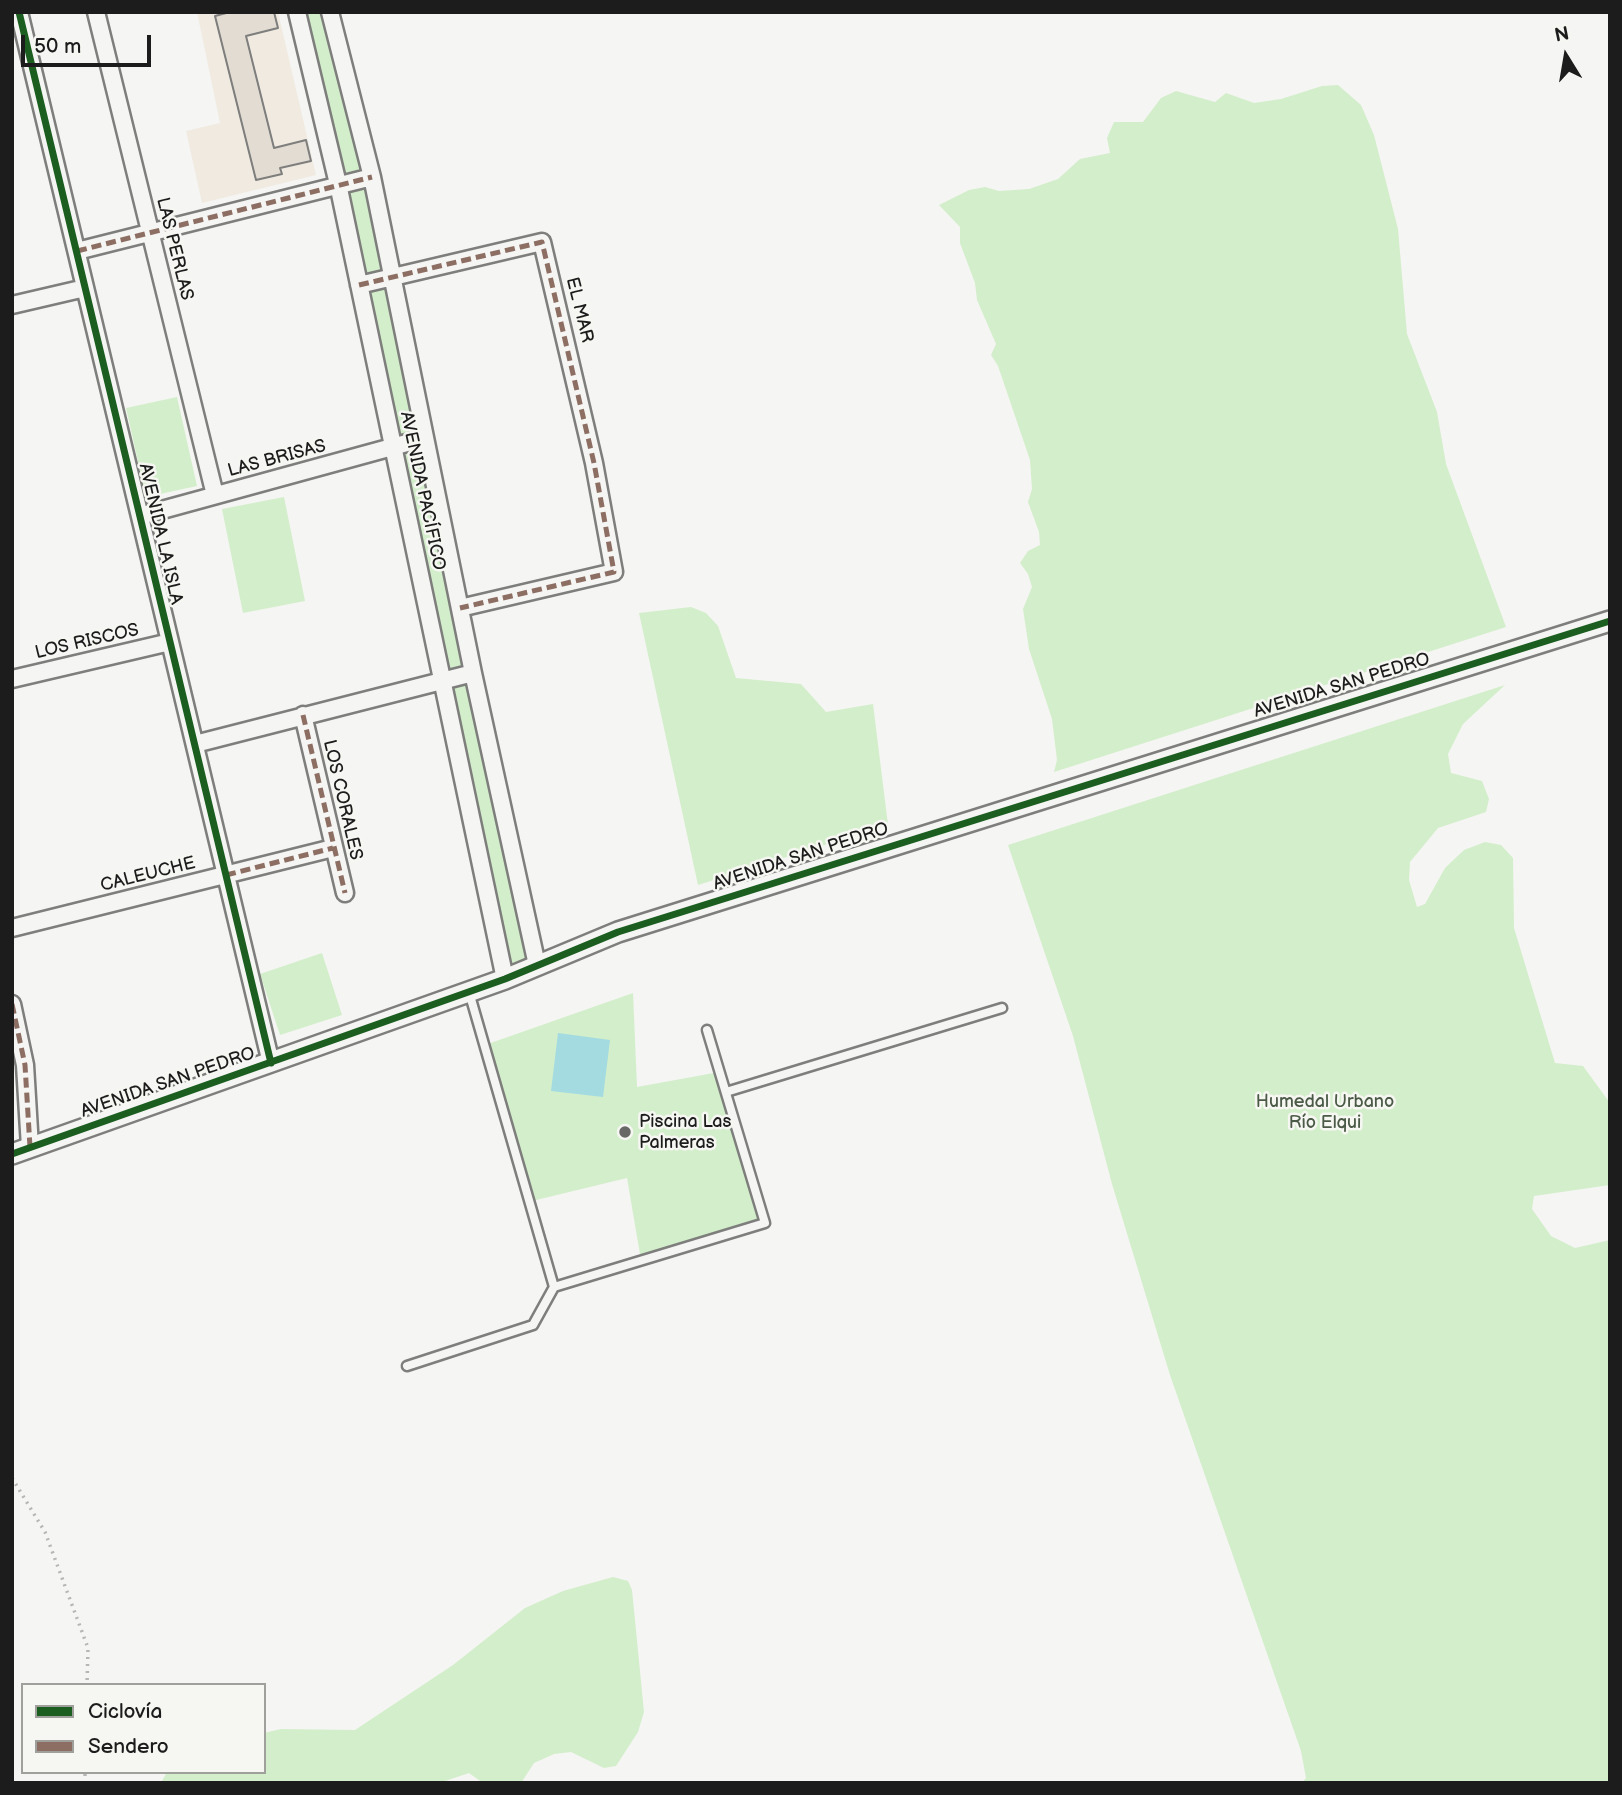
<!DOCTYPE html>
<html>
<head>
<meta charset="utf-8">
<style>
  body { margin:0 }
  #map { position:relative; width:1622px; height:1795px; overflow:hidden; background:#f5f5f3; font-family:"Balsamiq Sans",sans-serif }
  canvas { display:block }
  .frame { position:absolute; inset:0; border:14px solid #1c1c1c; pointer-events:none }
  .legend { position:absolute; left:21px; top:1683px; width:245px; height:91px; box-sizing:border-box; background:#f6f6f2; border:2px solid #9f9f9c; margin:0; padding:9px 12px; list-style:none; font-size:21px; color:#1c1c1c }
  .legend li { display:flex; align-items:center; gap:14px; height:35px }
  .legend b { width:35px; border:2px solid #9f9f9c }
  .north { position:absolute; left:1531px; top:21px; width:70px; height:70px; -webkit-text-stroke:5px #f6f6f2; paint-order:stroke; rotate:349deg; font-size:19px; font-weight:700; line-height:28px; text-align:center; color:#1c1c1c }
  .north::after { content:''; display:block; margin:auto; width:24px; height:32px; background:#1c1c1c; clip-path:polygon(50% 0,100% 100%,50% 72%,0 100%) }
  .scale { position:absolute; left:21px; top:35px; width:130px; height:32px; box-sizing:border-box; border:4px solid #1c1c1c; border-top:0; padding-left:9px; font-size:21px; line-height:24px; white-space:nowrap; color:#1c1c1c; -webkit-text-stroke:5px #f6f6f2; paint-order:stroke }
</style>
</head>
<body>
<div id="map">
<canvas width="1622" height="1795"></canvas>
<div class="frame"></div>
<ul class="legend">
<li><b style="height:9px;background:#1b5e20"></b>Ciclovía</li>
<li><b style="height:9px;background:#8d6e63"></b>Sendero</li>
</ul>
<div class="north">N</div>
<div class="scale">50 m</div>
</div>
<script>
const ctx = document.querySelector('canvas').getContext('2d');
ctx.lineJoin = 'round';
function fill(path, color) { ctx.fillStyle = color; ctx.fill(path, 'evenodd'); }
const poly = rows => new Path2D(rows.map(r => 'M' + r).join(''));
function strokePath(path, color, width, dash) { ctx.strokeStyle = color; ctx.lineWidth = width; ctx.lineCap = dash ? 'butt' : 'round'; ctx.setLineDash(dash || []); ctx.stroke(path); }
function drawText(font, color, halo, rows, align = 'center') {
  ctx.font = font + ' "Balsamiq Sans",sans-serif'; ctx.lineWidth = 5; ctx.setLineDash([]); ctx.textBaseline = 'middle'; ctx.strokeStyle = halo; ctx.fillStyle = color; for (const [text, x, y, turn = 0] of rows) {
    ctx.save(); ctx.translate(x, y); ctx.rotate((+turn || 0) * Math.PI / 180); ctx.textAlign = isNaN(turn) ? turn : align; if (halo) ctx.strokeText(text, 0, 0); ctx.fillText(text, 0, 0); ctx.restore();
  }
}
fill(poly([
  [197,12,278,12,316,175,202,203,186,131,220,123]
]), '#f0eae1');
fill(poly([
  [304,12,323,12,365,178,529,961,511,969],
  [1338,85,1361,105,1374,135,1398,229,1407,334,1437,412,1446,464,1506,627,1054,772,1057,760,1052,719,1029,649,1023,609,1032,587,1028,574,1020,563,1028,551,1040,545,1039,532,1028,502,1032,489,1030,460,998,366,991,355,996,344,977,300,975,283,960,243,960,227,939,205,969,190,985,187,999,191,1029,189,1058,179,1080,159,1110,153,1107,138,1114,122,1143,122,1161,98,1176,91,1215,102,1226,93,1254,103,1281,99,1322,86],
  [177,397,197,486,146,497,126,408],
  [284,497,305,601,243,613,222,509],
  [691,607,706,613,718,626,736,678,801,684,826,712,873,704,888,825,698,885,639,613],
  [1505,685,1463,724,1448,754,1451,773,1482,781,1489,799,1486,812,1438,828,1410,862,1409,880,1417,907,1425,904,1445,868,1464,850,1485,842,1501,845,1513,858,1514,928,1555,1063,1583,1066,1610,1103,1610,1185,1534,1196,1532,1209,1551,1236,1575,1248,1610,1240,1610,1783,1302,1783,1306,1778,1301,1751,1170,1375,1112,1184,1073,1036,1008,845],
  [322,953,342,1015,280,1035,260,974],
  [633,993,637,1087,725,1071,761,1229,642,1266,627,1178,532,1201,485,1045],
  [613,1577,628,1581,632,1590,644,1712,638,1732,616,1766,604,1768,571,1752,554,1754,534,1763,521,1783,483,1783,469,1773,439,1783,161,1783,167,1772,264,1772,264,1733,281,1729,355,1730,453,1665,525,1608,563,1591]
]), '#d3eeca');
fill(poly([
  [558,1033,610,1040,603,1097,551,1091]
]), '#a3dbe1');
const building = poly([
  [230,12,274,12,278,28,246,36,274,148,306,140,311,161,280,168,282,174,256,180,215,16,230,12]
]);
fill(building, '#e3dcd3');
strokePath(building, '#7e7e7d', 2);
const service = poly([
  [726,1092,1002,1008],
  [554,1287,765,1223,707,1030],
  [407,1366,533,1325,554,1287,469,992]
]);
const minor = poly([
  [19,12,271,1063],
  [96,12,215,495],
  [297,12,338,184,505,979],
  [330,12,372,177,473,673,537,965],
  [77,251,372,177],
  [359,285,542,242,594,463,614,572,460,608],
  [12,305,85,288],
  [140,516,425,438],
  [12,679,170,642],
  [303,715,345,893],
  [195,744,473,673],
  [12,928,333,848],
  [12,1004,25,1065,30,1147]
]);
const tertiary = poly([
  [12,1154,505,979,618,932,1610,621]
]);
strokePath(service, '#7e7e7d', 13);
strokePath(minor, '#7e7e7d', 21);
strokePath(tertiary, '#7e7e7d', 24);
strokePath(poly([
  [12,1478,45,1532,88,1648,87,1685],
  [85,1783,85,1772]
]), '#b6b6b5', 3.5, [2, 5]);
strokePath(service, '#f5f5f3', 8);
strokePath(minor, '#f5f5f3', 16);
strokePath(tertiary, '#f5f5f3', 19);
strokePath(poly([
  [77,251,372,177],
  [359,285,542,242,594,463,614,572,460,608],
  [303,715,345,893],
  [226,875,333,848],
  [12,1004,25,1065,30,1147]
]), '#8d6e63', 5, [10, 5]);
strokePath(poly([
  [19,12,271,1063],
  [12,1154,505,979,618,932,1610,621]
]), '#1b5e20', 7);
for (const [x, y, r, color] of [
  [625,1132,7,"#686867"]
]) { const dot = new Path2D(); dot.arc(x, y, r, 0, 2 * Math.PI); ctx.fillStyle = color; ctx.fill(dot); strokePath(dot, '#f6f6f2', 2.5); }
drawText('18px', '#1c1c1c', '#f6f6f2', [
  ["LAS PERLAS",174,249,76],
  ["EL MAR",579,310,76],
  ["LAS BRISAS",277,459,-15],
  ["AVENIDA PACÍFICO",422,491,78],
  ["AVENIDA LA ISLA",160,534,77],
  ["LOS RISCOS",87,642,-13],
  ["AVENIDA SAN PEDRO",1342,686,-17],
  ["LOS CORALES",342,800,77],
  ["AVENIDA SAN PEDRO",801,857,-18],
  ["CALEUCHE",148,875,-14],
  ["AVENIDA SAN PEDRO",168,1083,-19]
]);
drawText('18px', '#4a5a46', '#f6f6f2', [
  ["Humedal Urbano",1325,1102],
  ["Río Elqui",1325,1123]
]);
drawText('18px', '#1c1c1c', '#f6f6f2', [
  ["Piscina Las",639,1122],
  ["Palmeras",639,1143]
], 'left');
</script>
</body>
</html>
